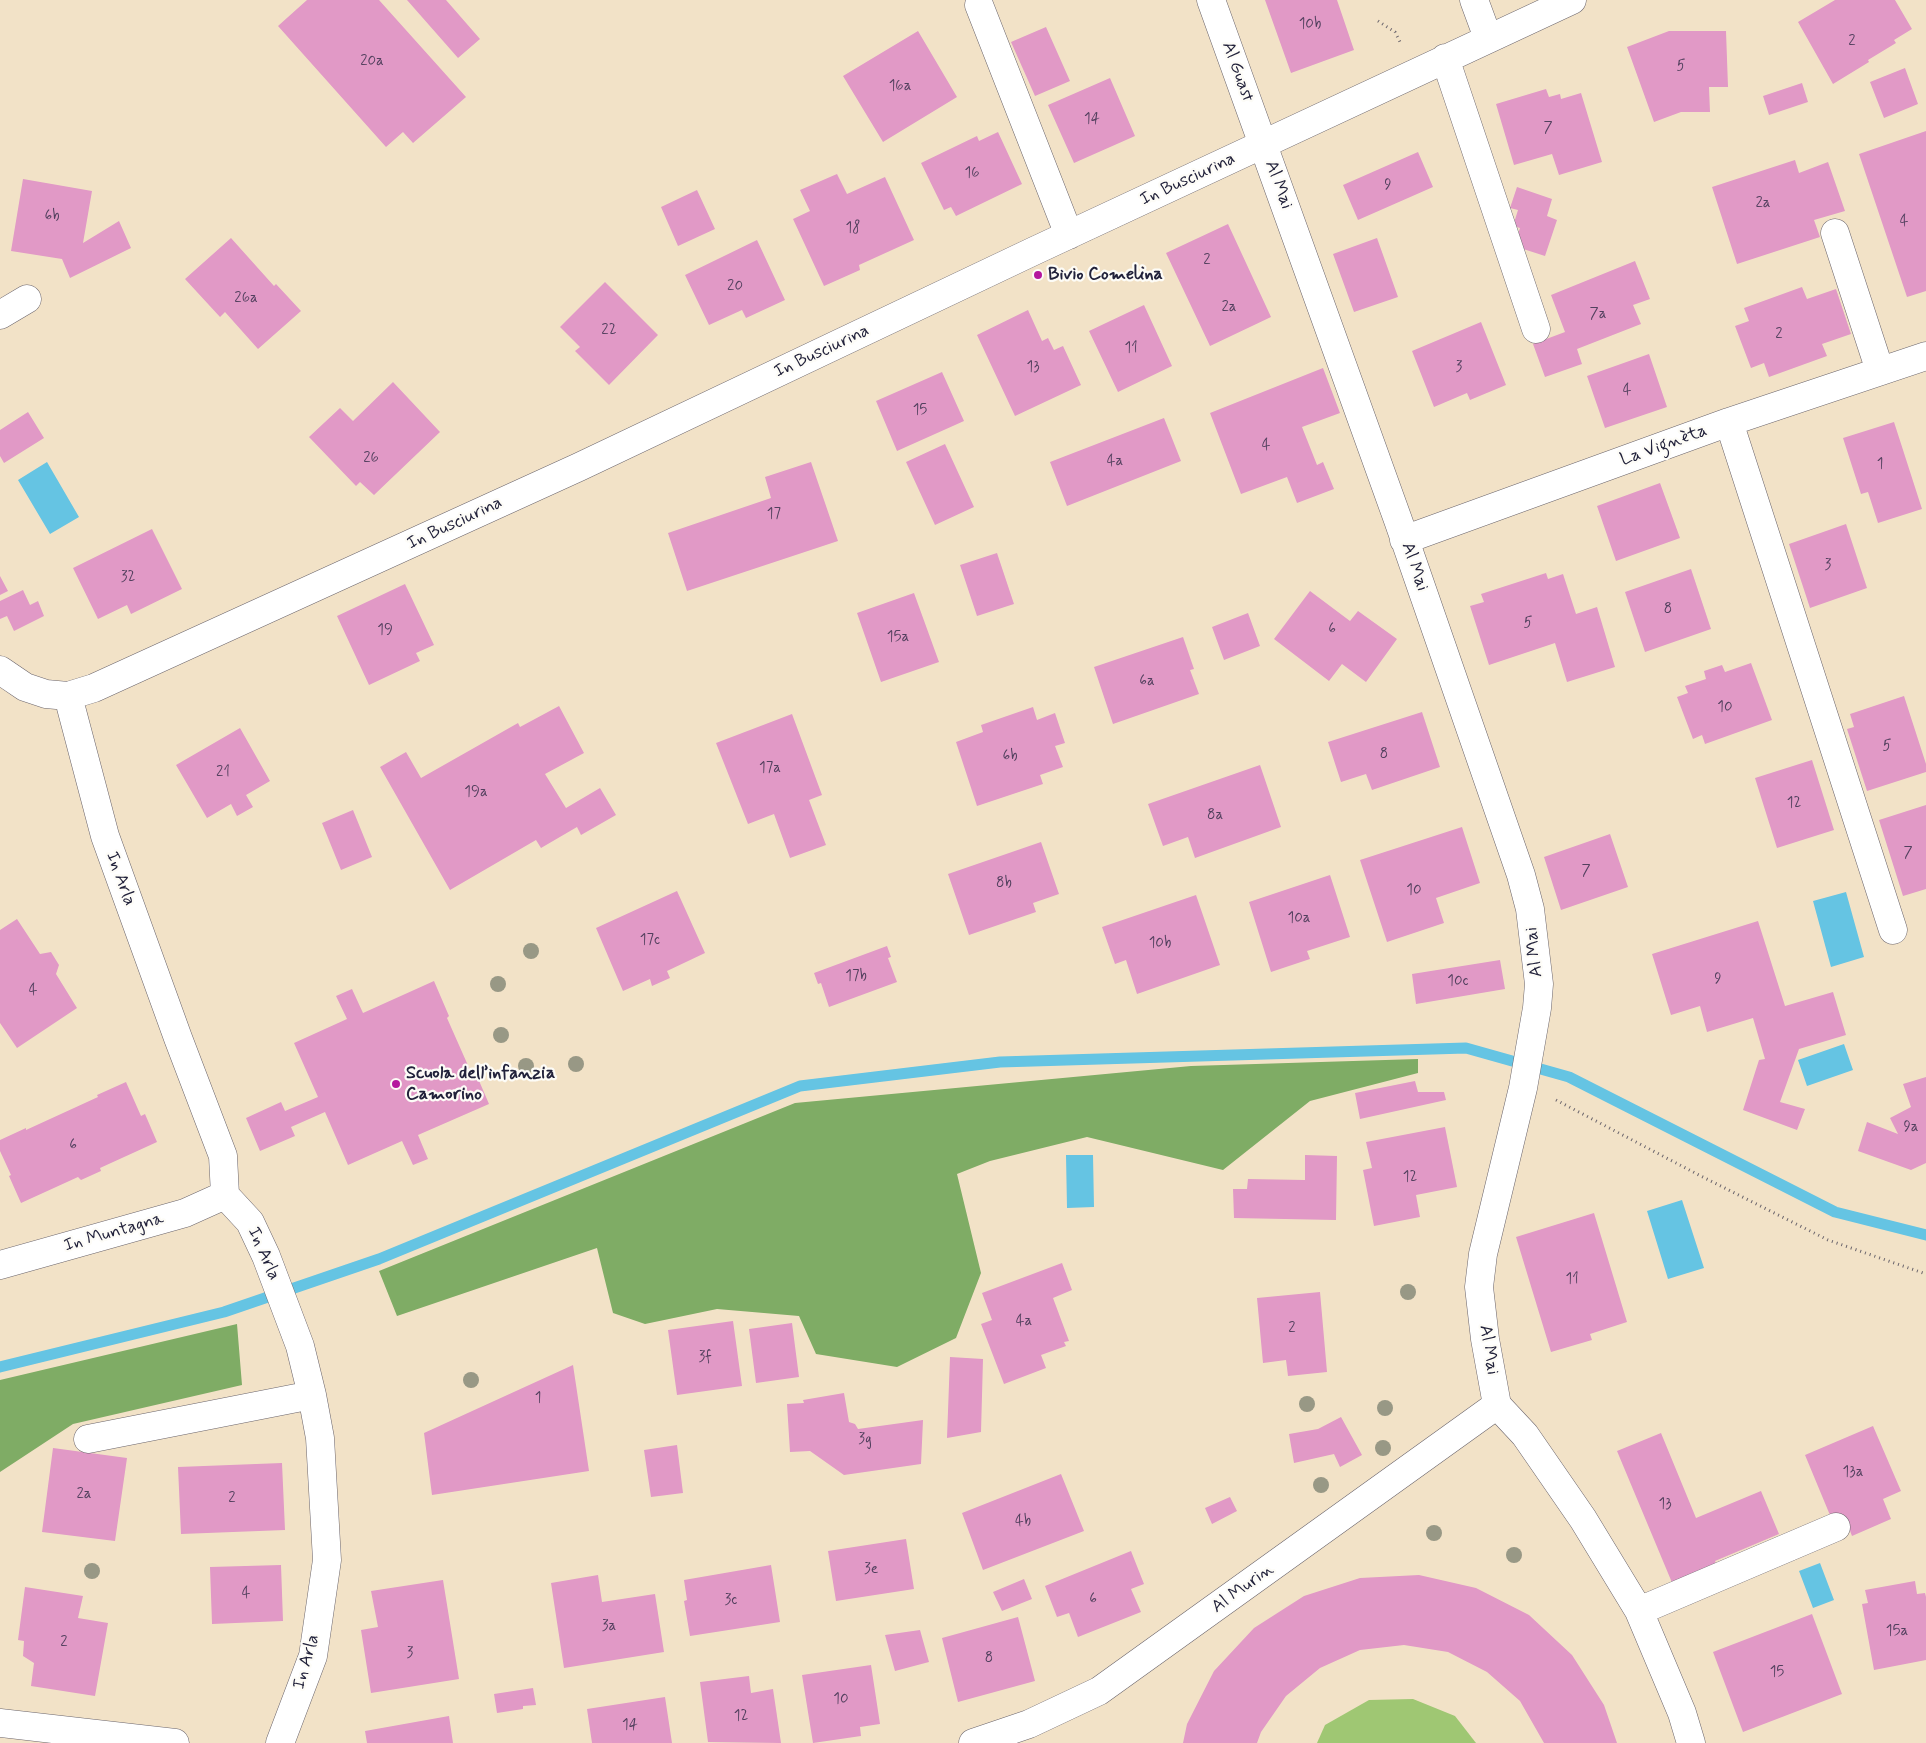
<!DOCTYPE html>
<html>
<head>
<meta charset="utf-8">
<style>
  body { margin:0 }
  canvas { display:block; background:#f2e2c7 }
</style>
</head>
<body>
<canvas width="1926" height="1743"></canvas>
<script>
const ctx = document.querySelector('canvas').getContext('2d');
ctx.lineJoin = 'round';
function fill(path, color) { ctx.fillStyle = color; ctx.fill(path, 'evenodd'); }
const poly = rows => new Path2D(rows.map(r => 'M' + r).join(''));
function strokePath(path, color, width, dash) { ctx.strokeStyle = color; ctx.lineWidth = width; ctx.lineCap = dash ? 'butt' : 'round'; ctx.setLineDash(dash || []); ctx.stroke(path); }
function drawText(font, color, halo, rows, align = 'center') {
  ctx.font = font + ' Mynerve,sans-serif'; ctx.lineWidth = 4.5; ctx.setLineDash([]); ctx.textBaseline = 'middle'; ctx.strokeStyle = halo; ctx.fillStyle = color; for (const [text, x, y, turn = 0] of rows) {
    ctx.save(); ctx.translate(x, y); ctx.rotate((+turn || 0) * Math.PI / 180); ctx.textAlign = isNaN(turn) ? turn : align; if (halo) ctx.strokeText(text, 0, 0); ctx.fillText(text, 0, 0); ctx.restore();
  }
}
fill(poly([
  [1413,1699,1455,1716,1476,1743,1317,1743,1325,1725,1369,1700]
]), '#9fc773');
fill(poly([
  [1418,1059,1418,1073,1310,1101,1223,1170,1087,1137,990,1161,957,1174,981,1273,956,1338,897,1367,816,1354,799,1316,717,1309,645,1324,613,1313,597,1248,397,1316,379,1271,795,1103,1191,1066],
  [237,1324,242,1385,73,1424,0,1472,0,1380]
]), '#7fac65');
fill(poly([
  [47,462,79,517,50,534,18,480],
  [1846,892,1864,957,1831,967,1813,901],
  [1844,1044,1853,1070,1807,1086,1798,1060],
  [1066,1155,1093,1155,1094,1207,1067,1208],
  [1682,1200,1704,1268,1668,1279,1647,1211],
  [1820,1563,1834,1600,1813,1608,1799,1571]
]), '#65c4e3');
strokePath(poly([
  [0,1367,224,1312,379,1259,800,1086,1000,1062,1466,1048,1569,1077,1835,1212,1926,1235]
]), '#65c4e3', 11);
fill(poly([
  [307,0,379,0,466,97,413,143,403,132,386,147,278,26],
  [407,0,446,0,480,39,458,58],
  [1265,0,1337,0,1354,50,1291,73],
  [1835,0,1895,0,1912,29,1894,40,1896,43,1868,60,1869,62,1833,84,1798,22],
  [1046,27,1070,81,1035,96,1011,42],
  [918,31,957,97,883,142,843,76],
  [1669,31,1726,31,1728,87,1709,87,1710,112,1681,112,1654,122,1627,47],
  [1905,68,1918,104,1884,118,1870,82],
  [1110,78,1135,136,1074,163,1048,105],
  [1802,83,1808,102,1769,115,1763,96],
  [1546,89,1549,97,1560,94,1561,99,1581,93,1602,162,1559,175,1552,154,1514,165,1496,104],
  [1926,131,1926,291,1907,297,1859,154],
  [998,132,1022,184,956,216,951,207,944,210,921,163,977,136,979,141],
  [1418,152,1433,187,1358,220,1343,185],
  [1795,160,1799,173,1828,162,1845,211,1814,220,1820,237,1737,264,1712,187],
  [837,174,847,194,885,177,914,240,859,265,860,270,824,286,793,219,810,211,800,190],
  [23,179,92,191,83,243,119,221,131,248,70,278,62,259,11,251],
  [1517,187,1552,199,1547,216,1557,220,1545,256,1514,246,1520,228,1513,226,1518,210,1510,208],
  [697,190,715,229,678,246,661,207],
  [1228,224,1271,317,1210,346,1166,253],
  [231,238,274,286,276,284,301,311,258,349,225,312,220,317,185,279],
  [1377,238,1398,297,1354,312,1333,254],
  [757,240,785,300,746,318,742,310,709,325,685,275],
  [1635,261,1650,299,1633,305,1641,324,1577,349,1582,364,1545,377,1533,344,1565,332,1551,295],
  [605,282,658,335,609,385,575,351,580,347,560,327],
  [1802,287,1807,299,1836,289,1851,334,1822,344,1827,356,1769,377,1764,363,1751,368,1735,326,1749,321,1744,308],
  [1144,305,1172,366,1118,392,1089,331],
  [1028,310,1042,341,1048,338,1054,350,1063,346,1081,385,1015,416,977,335],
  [1481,322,1506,385,1470,400,1467,393,1434,407,1412,351],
  [1649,354,1667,407,1605,428,1587,376],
  [1323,368,1340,413,1302,427,1317,465,1323,462,1334,489,1297,503,1287,477,1241,494,1210,413],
  [942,372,964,421,897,451,876,401],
  [393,382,440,432,374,495,360,482,356,486,309,437,340,408,353,421],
  [28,412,44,438,4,463,0,456,0,430],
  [1164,418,1181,461,1067,506,1050,462],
  [1894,422,1922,509,1878,523,1868,492,1861,494,1843,438],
  [945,444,974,507,935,525,906,462],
  [811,462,838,541,687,591,668,533,771,498,765,477],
  [1660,483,1680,538,1616,561,1597,506],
  [1846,524,1867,588,1810,608,1789,544],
  [152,529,182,589,131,614,127,605,98,619,73,568],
  [997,553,1014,604,977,616,960,565],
  [1691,569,1711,629,1645,652,1625,592],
  [1546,573,1548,579,1563,574,1576,614,1597,607,1615,667,1567,682,1555,643,1489,665,1470,606,1484,602,1481,594],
  [0,576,8,591,0,595],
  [405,584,434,645,416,653,420,661,369,685,337,616],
  [23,590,30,605,38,601,44,616,14,631,7,616,0,619,0,601],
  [1310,591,1350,621,1358,611,1397,639,1366,682,1342,664,1329,681,1274,639],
  [914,593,939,662,881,682,857,613],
  [1248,613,1260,646,1224,660,1212,627],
  [1183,637,1194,669,1190,670,1199,694,1113,724,1094,667],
  [1751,663,1772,720,1705,744,1702,735,1693,739,1677,697,1688,693,1685,686,1706,679,1704,671,1722,665,1725,672],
  [1904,696,1926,764,1926,772,1867,791,1847,729,1854,727,1850,714],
  [559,706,584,753,545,774,566,808,600,788,616,815,581,835,577,827,541,848,536,840,450,890,380,767,406,752,421,778,518,723,520,727],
  [1033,707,1037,720,1055,713,1065,743,1055,746,1063,767,1040,775,1043,784,977,806,956,742,983,732,981,725],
  [1422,712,1440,767,1372,790,1366,774,1341,782,1328,742],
  [792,714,822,795,809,800,826,845,790,858,774,814,748,824,716,743],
  [240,728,270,781,246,795,253,807,237,816,231,804,207,818,176,765],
  [1812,760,1834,830,1777,848,1755,778],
  [1260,765,1281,827,1195,858,1188,837,1163,846,1148,804],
  [1926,805,1926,889,1903,896,1879,820],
  [353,810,372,857,341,870,322,823],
  [1462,827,1480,883,1436,898,1444,923,1387,942,1360,860],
  [1610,834,1628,887,1561,910,1544,857],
  [1041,842,1059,894,1033,903,1036,912,969,935,948,874],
  [1330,875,1350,937,1307,951,1310,959,1271,972,1249,902],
  [677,891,705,953,667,971,670,978,652,986,650,979,623,991,596,928],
  [1196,895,1220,965,1137,994,1126,960,1115,964,1102,927],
  [17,919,40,954,51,952,59,965,56,974,77,1008,17,1048,0,1023,0,930],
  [1758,921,1785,1006,1833,992,1846,1035,1799,1049,1780,1102,1805,1109,1797,1130,1743,1110,1759,1060,1765,1059,1753,1018,1707,1032,1700,1006,1671,1015,1652,954],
  [887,946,891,957,888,958,897,982,829,1007,821,983,818,984,814,973],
  [1500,960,1505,989,1416,1004,1412,974],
  [434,981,449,1016,447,1018,470,1070,474,1069,489,1104,418,1135,428,1159,413,1165,402,1141,348,1165,325,1112,291,1127,295,1136,260,1151,246,1118,281,1102,285,1111,318,1097,294,1043,347,1019,336,996,352,989,363,1013],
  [1926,1077,1926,1163,1911,1170,1858,1151,1867,1122,1898,1134,1890,1118,1911,1107,1903,1084],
  [1415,1081,1418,1092,1444,1092,1446,1100,1360,1119,1355,1093],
  [126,1082,141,1116,145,1114,157,1142,100,1168,101,1171,81,1180,78,1177,21,1203,9,1176,11,1175,0,1151,0,1140,26,1128,26,1130,98,1097,97,1095],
  [1445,1127,1457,1187,1416,1195,1420,1217,1374,1226,1363,1170,1372,1168,1366,1142],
  [1305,1155,1337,1156,1336,1220,1234,1218,1233,1189,1247,1189,1248,1179,1305,1180],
  [1594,1213,1627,1322,1590,1334,1592,1340,1551,1352,1516,1237],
  [1062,1263,1072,1290,1053,1298,1069,1341,1064,1342,1066,1346,1041,1355,1046,1368,1004,1384,981,1324,992,1320,982,1293],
  [1320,1292,1327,1372,1288,1376,1286,1360,1263,1363,1257,1298],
  [733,1321,742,1386,677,1395,668,1330],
  [792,1323,799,1377,756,1383,749,1329],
  [950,1357,983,1359,981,1432,947,1438],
  [573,1365,589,1471,432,1495,424,1433],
  [844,1393,849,1422,855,1424,858,1429,923,1420,921,1464,844,1475,810,1451,790,1452,787,1404,804,1403,803,1400],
  [1341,1417,1362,1455,1340,1467,1334,1454,1294,1463,1289,1434,1318,1429],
  [1873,1426,1901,1491,1883,1499,1891,1519,1852,1536,1844,1515,1832,1520,1805,1455],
  [1661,1433,1696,1518,1761,1491,1779,1534,1715,1561,1717,1567,1673,1585,1617,1451],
  [677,1445,683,1493,651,1497,644,1450],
  [53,1448,127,1458,115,1541,42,1532],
  [282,1463,285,1530,181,1534,178,1467],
  [1061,1474,1084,1531,983,1570,962,1513],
  [1230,1497,1237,1511,1212,1524,1205,1508],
  [906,1539,914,1589,836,1601,828,1551],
  [1131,1551,1144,1584,1131,1589,1141,1612,1078,1637,1069,1613,1057,1617,1045,1586],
  [281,1565,283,1621,212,1624,210,1567],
  [771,1565,780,1622,690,1636,684,1601,687,1600,684,1580],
  [598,1575,602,1602,655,1594,664,1652,564,1668,551,1583],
  [1419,1575,1476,1588,1529,1615,1572,1655,1604,1705,1617,1743,1544,1743,1520,1701,1487,1672,1448,1652,1404,1645,1360,1650,1320,1668,1286,1696,1261,1732,1257,1743,1183,1743,1187,1724,1214,1671,1254,1628,1304,1596,1360,1578],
  [1024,1579,1032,1599,1002,1611,993,1592],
  [443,1580,459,1679,371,1693,361,1630,378,1627,371,1591],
  [1915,1581,1917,1594,1925,1593,1926,1597,1926,1660,1874,1670,1862,1604,1868,1603,1865,1590],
  [25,1587,83,1596,78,1618,108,1623,95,1696,31,1686,34,1663,23,1656,24,1641,18,1640],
  [1812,1614,1842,1694,1743,1732,1713,1652],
  [1018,1617,1035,1681,958,1702,942,1638],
  [920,1630,929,1662,895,1671,885,1635],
  [871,1665,880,1724,860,1727,861,1736,813,1743,802,1675],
  [749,1676,751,1693,773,1689,781,1743,708,1742,700,1682],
  [533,1688,536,1705,523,1706,523,1709,497,1713,494,1694],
  [665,1697,672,1743,592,1743,587,1709],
  [449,1716,453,1743,367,1743,365,1731]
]), '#e199c6');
const minor = poly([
  [1211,0,1398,520,1521,875,1530,909,1539,984,1537,1008,1523,1088,1483,1254,1479,1287,1485,1339,1497,1405,1525,1435,1583,1519,1639,1611,1682,1713,1691,1743],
  [1474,0,1488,38],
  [979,5,1069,235],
  [1445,58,1536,329],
  [1835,233,1880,371],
  [0,315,27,299],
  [1729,422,1893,930],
  [1404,540,1729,422,1926,356],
  [0,670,25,687,46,694,68,696,94,688,579,467,1034,251,1572,0],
  [68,696,105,836,178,1038,223,1156,225,1195,250,1222,266,1256,300,1346,312,1395,320,1438,327,1560,313,1656,280,1743],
  [0,1265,185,1213,225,1195],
  [88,1439,312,1395],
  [1639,1611,1836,1527],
  [0,1723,175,1743],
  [973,1743,1029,1724,1099,1691,1497,1405]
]);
strokePath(minor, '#6b656c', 29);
strokePath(poly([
  [1378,21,1395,32,1400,42],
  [1556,1100,1697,1174,1828,1240,1926,1274]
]), '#6b656c', 3, [1, 4]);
strokePath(minor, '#fff', 28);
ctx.fillStyle = '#989885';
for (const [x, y] of [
  [531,951],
  [498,984],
  [501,1035],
  [576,1064],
  [526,1066],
  [1408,1292],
  [471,1380],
  [1307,1404],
  [1385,1408],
  [1383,1448],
  [1321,1485],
  [1434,1533],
  [1514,1555],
  [92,1571]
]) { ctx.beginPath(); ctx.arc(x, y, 8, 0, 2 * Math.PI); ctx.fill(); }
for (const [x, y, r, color] of [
  [1038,275,5,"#b5179e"],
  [396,1084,5,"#b5179e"]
]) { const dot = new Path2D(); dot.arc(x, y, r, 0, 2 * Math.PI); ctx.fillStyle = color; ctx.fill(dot); strokePath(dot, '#fdfcf7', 2); }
drawText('15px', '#52405e', null, [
  ["10b",1310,25],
  ["2",1852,42],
  ["20a",372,62],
  ["5",1681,67],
  ["16a",900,87],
  ["14",1092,120],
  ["7",1548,129],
  ["16",972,174],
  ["9",1388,186],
  ["2a",1763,204],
  ["6b",52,217],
  ["4",1904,222],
  ["18",853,229],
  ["2",1207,261],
  ["20",735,287],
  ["26a",246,299],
  ["2a",1229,308],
  ["7a",1598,315],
  ["22",609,331],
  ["2",1779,335],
  ["11",1131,349],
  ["13",1033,368],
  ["3",1459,368],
  ["4",1627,391],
  ["15",920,411],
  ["4",1266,446],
  ["26",371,459],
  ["4a",1115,462],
  ["1",1880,465],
  ["17",774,515],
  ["3",1828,566],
  ["32",128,578],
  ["8",1668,610],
  ["5",1528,624],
  ["6",1332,630],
  ["19",385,631],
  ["15a",898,638],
  ["6a",1147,682],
  ["10",1725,708],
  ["5",1887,747],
  ["8",1384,755],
  ["6b",1010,757],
  ["17a",770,769],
  ["21",223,773],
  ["19a",476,793],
  ["12",1794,804],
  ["8a",1215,816],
  ["7",1908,854],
  ["7",1586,872],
  ["8b",1004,884],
  ["10",1414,891],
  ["10a",1299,919],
  ["17c",650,941],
  ["10b",1160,944],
  ["17b",856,977],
  ["9",1718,980],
  ["10c",1458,982],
  ["4",33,991],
  ["9a",1911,1128],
  ["6",73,1146],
  ["12",1410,1178],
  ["11",1572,1280],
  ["4a",1024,1322],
  ["2",1292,1329],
  ["3f",705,1358],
  ["1",538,1399],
  ["3g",865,1440],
  ["13a",1853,1473],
  ["2a",84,1495],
  ["2",232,1499],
  ["13",1665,1505],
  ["4b",1023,1522],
  ["3e",871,1570],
  ["4",246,1594],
  ["6",1093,1600],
  ["3c",731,1601],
  ["3a",609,1627],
  ["15a",1897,1632],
  ["2",64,1643],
  ["3",410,1654],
  ["8",989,1659],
  ["15",1777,1673],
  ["10",841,1700],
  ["12",741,1717],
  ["14",630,1726]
]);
drawText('18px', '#22223b', '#fdfcf7', [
  ["Al Guast",1237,72,70],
  ["In Busciurina",1188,180,-25],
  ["Al Mai",1278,185,70],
  ["In Busciurina",822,352,-25],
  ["La Vignèta",1664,446,-20],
  ["In Busciurina",455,524,-25],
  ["Al Mai",1414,567,71],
  ["In Arla",120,879,70],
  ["Al Mai",1535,952,-96],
  ["In Muntagna",114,1233,-16],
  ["In Arla",263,1254,66],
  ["Al Mai",1488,1350,81],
  ["Al Murin",1243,1589,-36],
  ["In Arla",307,1662,-74]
]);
drawText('bold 18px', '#22223b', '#fdfcf7', [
  ["Bivio Comelina",1048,275],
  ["Scuola dell’infanzia",406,1074],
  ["Camorino",406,1095]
], 'left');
</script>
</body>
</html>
